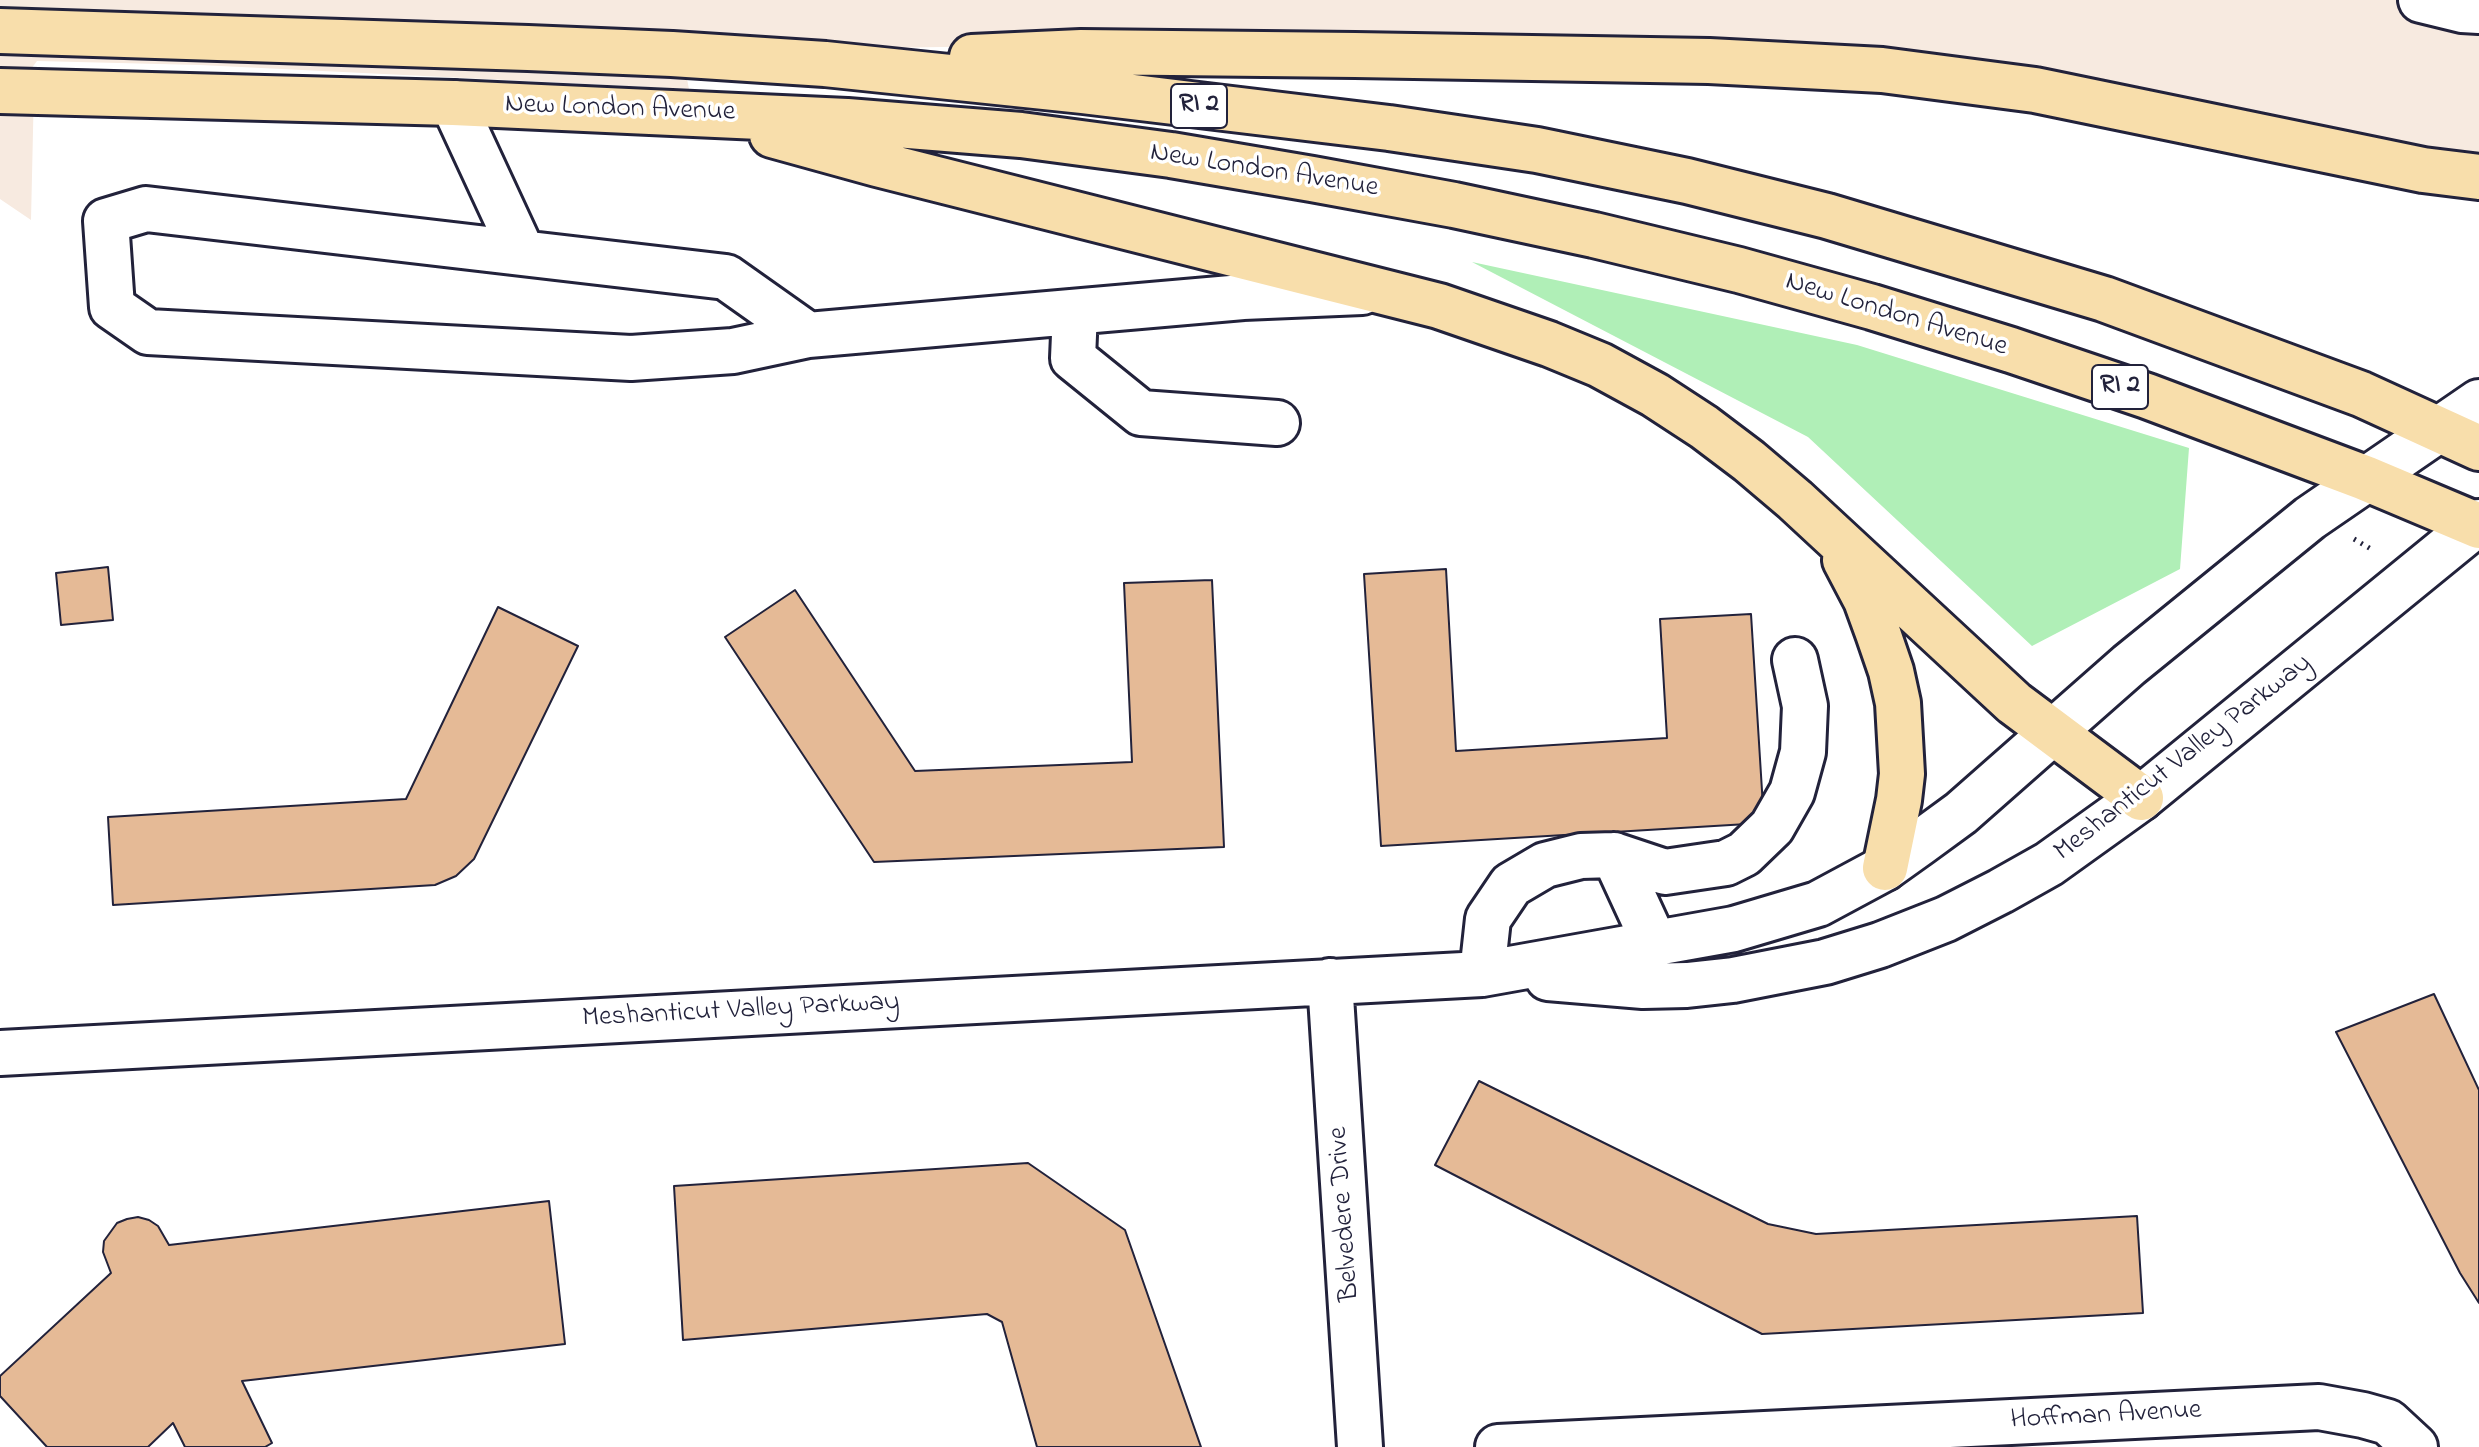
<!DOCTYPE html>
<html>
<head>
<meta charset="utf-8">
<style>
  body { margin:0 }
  canvas { display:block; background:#fff }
</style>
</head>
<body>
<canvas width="2479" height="1447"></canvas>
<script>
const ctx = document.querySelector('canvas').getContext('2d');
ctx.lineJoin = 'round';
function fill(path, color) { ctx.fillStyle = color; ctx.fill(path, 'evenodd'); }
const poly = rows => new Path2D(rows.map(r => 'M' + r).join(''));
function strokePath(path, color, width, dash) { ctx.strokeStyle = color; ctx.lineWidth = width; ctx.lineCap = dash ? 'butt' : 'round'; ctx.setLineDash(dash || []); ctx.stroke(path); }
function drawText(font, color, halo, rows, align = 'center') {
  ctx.font = font + ' "Indie Flower",sans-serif'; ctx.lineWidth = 7; ctx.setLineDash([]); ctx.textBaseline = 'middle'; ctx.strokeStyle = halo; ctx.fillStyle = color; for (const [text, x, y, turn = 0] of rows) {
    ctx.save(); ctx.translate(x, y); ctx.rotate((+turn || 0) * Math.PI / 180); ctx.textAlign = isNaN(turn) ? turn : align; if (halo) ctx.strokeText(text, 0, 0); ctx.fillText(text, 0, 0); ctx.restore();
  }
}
fill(poly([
  [0,0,2479,0,2479,171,2062,87,1131,44,690,51,685,69,689,89,200,65,37,61,31,69,36,85,34,87,31,220,0,199]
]), '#f7eae0');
fill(poly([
  [1472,262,1857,345,2189,448,2180,569,2032,646,1808,437]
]), '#b0efb7');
const building = poly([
  [108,567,113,620,61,625,56,573,108,567],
  [1446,569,1456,751,1667,738,1660,619,1751,614,1764,823,1381,846,1364,574,1446,569],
  [1212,580,1224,847,874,862,725,637,795,590,915,771,1132,762,1124,583,1212,580],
  [498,607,578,646,474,859,456,876,435,885,113,905,108,817,406,799,498,607],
  [2434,994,2479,1090,2479,1303,2460,1273,2336,1032,2434,994],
  [1479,1081,1768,1224,1816,1234,2137,1216,2143,1313,1762,1334,1435,1165,1479,1081],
  [1028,1163,1125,1230,1201,1447,1037,1447,1002,1322,987,1314,683,1340,674,1186,1028,1163],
  [549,1201,565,1344,242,1381,272,1443,265,1447,185,1447,173,1423,148,1447,47,1447,0,1396,0,1376,111,1273,103,1252,104,1241,117,1223,127,1219,138,1217,149,1220,158,1226,169,1245,549,1201]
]);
fill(building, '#e5ba96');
strokePath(building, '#22223b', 2);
const minor = poly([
  [2421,0,2462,10,2479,11],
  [453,103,522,252],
  [1075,312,1073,358,1141,413,1277,423],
  [808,335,726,277,146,209,106,221,112,307,148,332,631,358,733,351,808,335,1243,297,1362,292],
  [1614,855,1655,944],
  [1482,974,1488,919,1511,885,1545,865,1581,856,1614,855,1665,872,1726,863,1744,854,1772,827,1792,792,1803,752,1805,706,1795,660],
  [1548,978,1643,986,1687,985,1733,980,1825,962,1880,945,1946,919,2001,891,2049,864,2141,798,2479,522],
  [1330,981,1360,1447],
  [0,1053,1482,974,1734,929,1818,904,1885,868,1920,843,1961,813,2129,665,2310,518,2479,402],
  [1498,1447,2319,1407,2363,1415,2388,1422,2415,1447]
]);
const major = poly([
  [0,31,528,48,672,54,825,64,1083,91,1389,128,1537,150,1687,181,1827,216,2104,299,2361,394,2479,448],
  [972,57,1081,52,1355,55,1709,61,1882,70,2035,90,2423,170,2479,177],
  [0,91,453,103,847,121,1021,135,1171,155,1312,179,1454,205,1594,235,1739,270,1872,307,2011,350,2147,396,2365,478,2479,526],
  [772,135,877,164,1439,306,1549,344,1600,365,1655,395,1704,427,1749,461,1795,500,2014,703,2141,798],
  [1845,560,1866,600,1878,633,1891,671,1898,703,1902,774,1899,800,1885,868]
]);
strokePath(minor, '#22223b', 50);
strokePath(major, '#22223b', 50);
strokePath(poly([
  [2354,539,2371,549]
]), '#22223b', 5, [2, 6]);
strokePath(minor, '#fff', 44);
strokePath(major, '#f8deab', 44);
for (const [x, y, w] of [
  [1199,106,56],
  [2120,387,56]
]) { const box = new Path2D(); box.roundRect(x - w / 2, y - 22, w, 44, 6); ctx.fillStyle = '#fff'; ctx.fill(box); strokePath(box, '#22223b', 2); }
drawText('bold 26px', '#22223b', null, [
  ["RI 2",1199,106],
  ["RI 2",2120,387]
]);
drawText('28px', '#22223b', '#fff', [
  ["New London Avenue",620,110,2],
  ["New London Avenue",1264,172,9],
  ["New London Avenue",1896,316,17],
  ["Meshanticut Valley Parkway",2184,759,-38],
  ["Meshanticut Valley Parkway",741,1012,-3],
  ["Belvedere Drive",1346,1214,-94],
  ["Hoffman Avenue",2106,1417,-3]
]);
</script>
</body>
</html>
